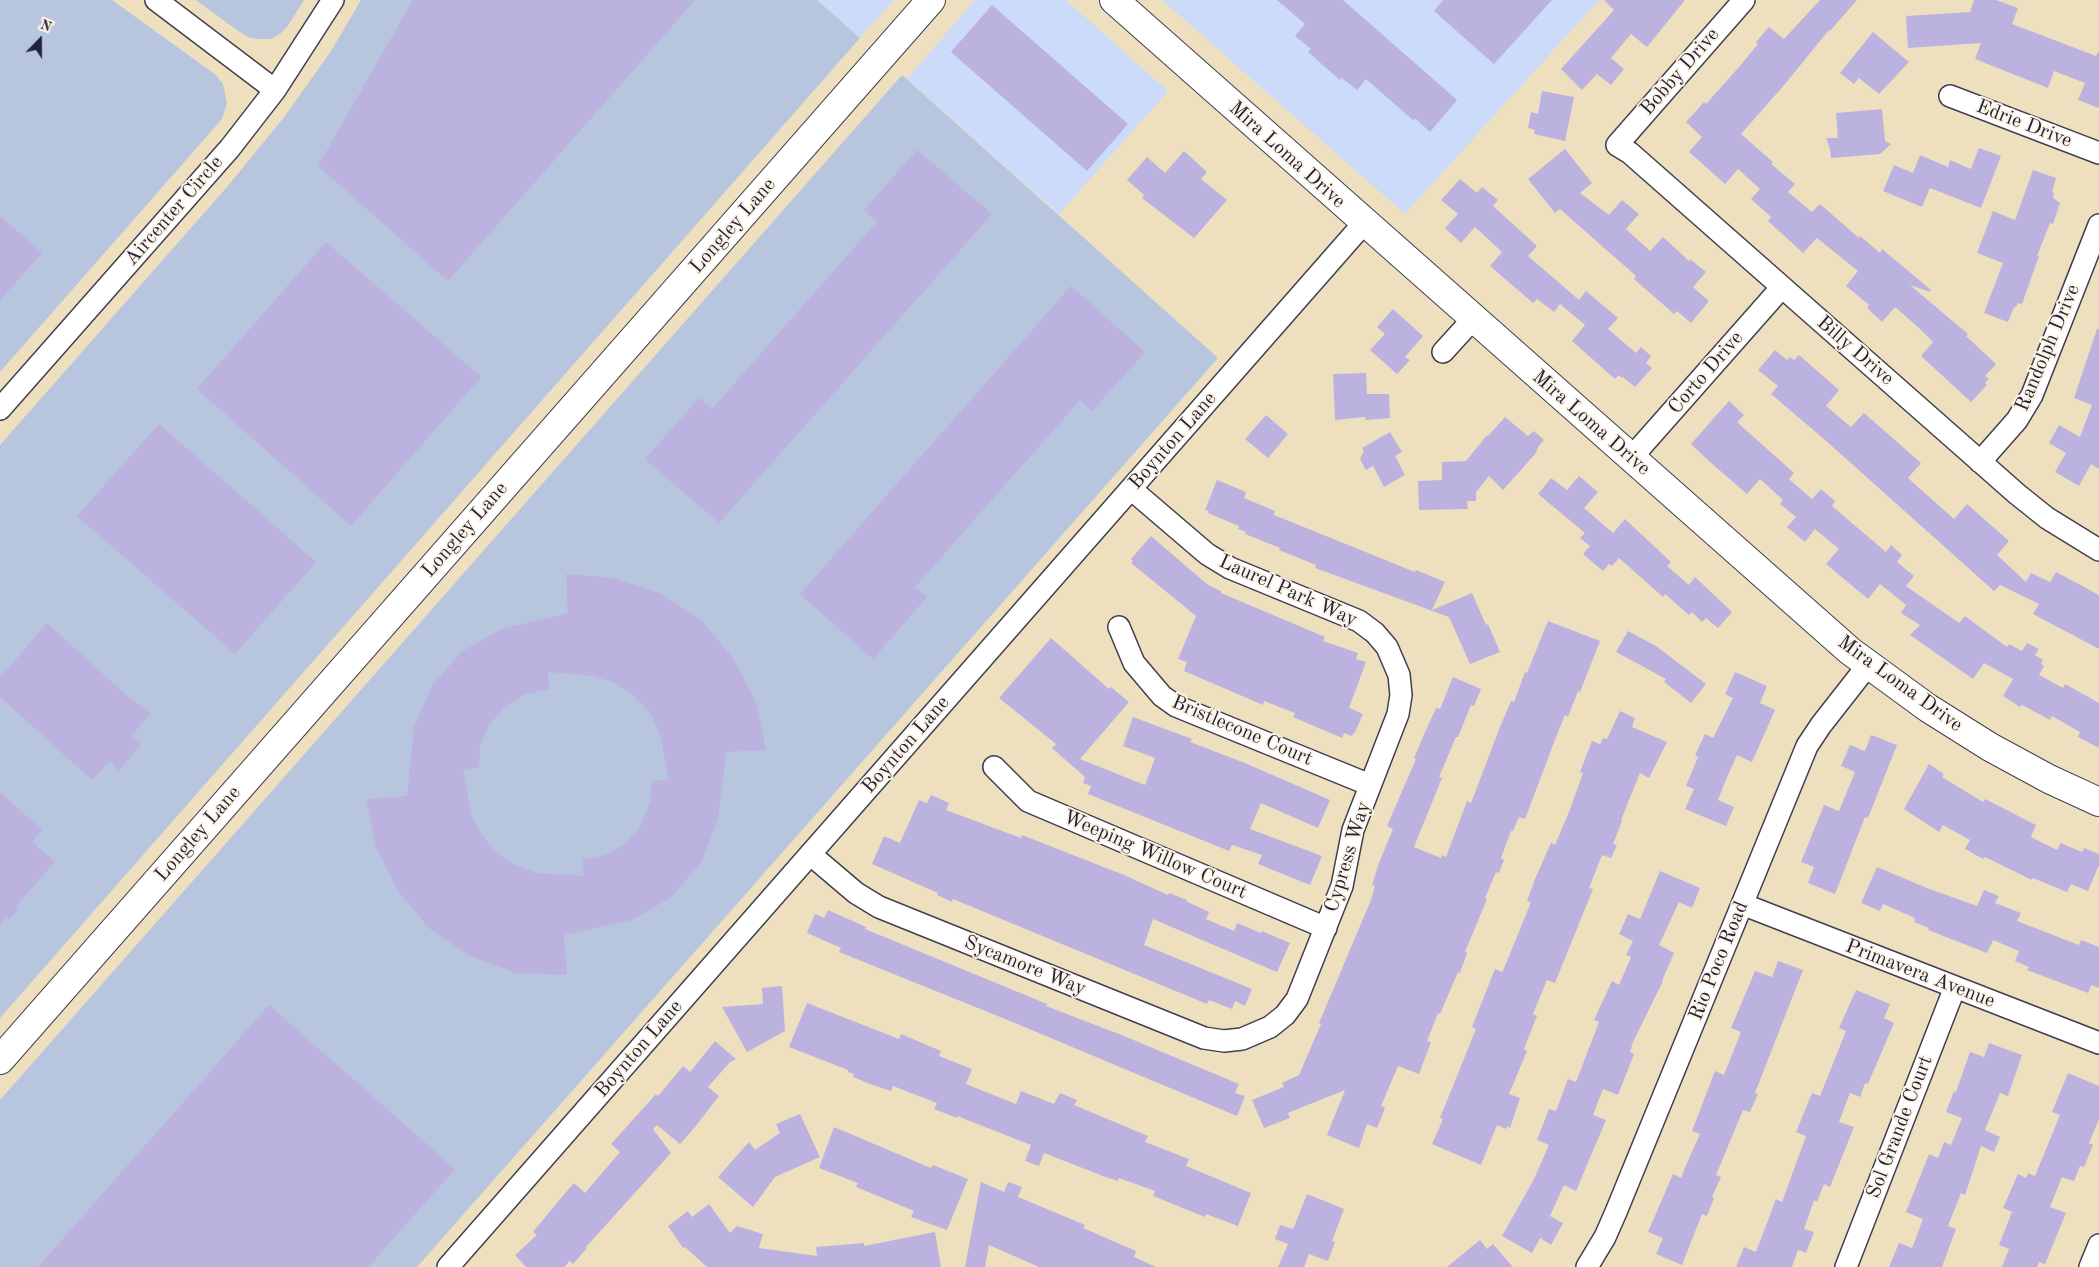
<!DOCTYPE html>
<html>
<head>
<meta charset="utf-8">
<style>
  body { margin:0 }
  #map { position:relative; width:2099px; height:1267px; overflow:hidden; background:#eee0bf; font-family:"Old Standard TT",serif }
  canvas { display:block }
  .north { position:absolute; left:15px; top:15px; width:50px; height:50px; -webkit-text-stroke:4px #fcf5e5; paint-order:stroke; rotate:22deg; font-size:14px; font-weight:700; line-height:20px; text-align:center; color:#22223b }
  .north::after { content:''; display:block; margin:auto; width:18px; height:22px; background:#22223b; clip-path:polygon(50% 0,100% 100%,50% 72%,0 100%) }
</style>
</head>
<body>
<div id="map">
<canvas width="2099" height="1267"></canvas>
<div class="north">N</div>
</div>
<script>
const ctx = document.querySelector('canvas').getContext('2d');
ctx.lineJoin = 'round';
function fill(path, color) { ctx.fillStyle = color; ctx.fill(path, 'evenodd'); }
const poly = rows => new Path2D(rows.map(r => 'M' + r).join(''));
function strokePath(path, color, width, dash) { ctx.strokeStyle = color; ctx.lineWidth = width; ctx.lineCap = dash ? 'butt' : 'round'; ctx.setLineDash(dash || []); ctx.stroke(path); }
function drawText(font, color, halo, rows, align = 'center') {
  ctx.font = font + ' "Old Standard TT",serif'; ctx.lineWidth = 4; ctx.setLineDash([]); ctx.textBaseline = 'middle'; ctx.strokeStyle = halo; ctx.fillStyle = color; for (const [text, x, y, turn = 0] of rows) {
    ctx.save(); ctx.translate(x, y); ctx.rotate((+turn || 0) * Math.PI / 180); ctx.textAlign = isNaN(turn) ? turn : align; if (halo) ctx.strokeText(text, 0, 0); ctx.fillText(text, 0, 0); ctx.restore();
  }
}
fill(poly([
  [817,0,894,0,860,38],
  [975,0,1066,0,1168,91,1059,214,907,79],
  [1162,0,1599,0,1405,214]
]), '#cbdbf9');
fill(poly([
  [0,0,112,0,216,75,223,84,227,103,222,119,0,372],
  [196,0,304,0,287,27,280,34,271,39,260,39,250,38,241,33],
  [361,0,817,0,860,38,0,1018,0,445,227,187,285,116,331,51],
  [902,75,1218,358,417,1267,0,1267,0,1100]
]), '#b7c5de');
fill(poly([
  [413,0,695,0,448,281,318,166],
  [1277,0,1343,0,1457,100,1430,132,1416,119,1413,120,1366,79,1357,90,1342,78,1340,80,1308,52,1311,49,1295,36,1305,24],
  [1443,0,1552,0,1494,64,1434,11],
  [1604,0,1685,0,1647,47,1631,34,1611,58,1624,69,1611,85,1597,74,1582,90,1561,69,1614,10],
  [1820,0,1857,0,1830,31,1829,30,1785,84,1741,134,1773,162,1771,164,1795,184,1788,192,1812,212,1820,204,1859,238,1860,236,1880,253,1882,249,1931,290,1930,292,1910,285,1968,334,1966,336,1996,364,1985,376,1989,379,1985,383,1987,385,1971,402,1921,356,1933,342,1918,327,1895,307,1882,322,1867,308,1869,305,1846,286,1858,271,1817,238,1803,253,1768,221,1771,217,1751,199,1760,189,1738,169,1725,184,1689,152,1702,137,1686,122,1704,102,1706,104,1739,67,1758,44,1756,42,1769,27,1784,39],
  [1974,0,1996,0,2018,8,2012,24,2096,56,2099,51,2099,108,2078,100,2085,83,2054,71,2048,88,1975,59,1981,43,1908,48,1906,16,1970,12],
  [992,5,1128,124,1087,171,951,52],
  [1873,32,1909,62,1879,94,1859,78,1854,84,1840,73],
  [1542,91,1574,97,1565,141,1534,134,1535,130,1528,128,1531,112,1538,114],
  [1882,109,1885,141,1891,144,1880,154,1831,158,1830,149,1826,138,1838,138,1836,113],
  [1979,148,2001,156,1981,208,1930,188,1922,207,1883,191,1894,165,1913,173,1920,155,1948,167,1950,160,1971,169],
  [1565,149,1592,183,1580,193,1609,215,1622,200,1639,214,1626,229,1650,251,1663,237,1689,261,1690,259,1706,272,1693,287,1709,301,1691,323,1677,311,1674,314,1634,279,1636,276,1560,209,1555,213,1528,179],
  [917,150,992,214,719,523,645,459,699,398,712,409,853,249,877,222,864,210],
  [1184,151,1207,172,1201,179,1227,200,1194,238,1142,198,1144,195,1127,180,1147,157,1165,173],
  [2033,170,2056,178,2052,192,2054,193,2053,198,2060,203,2053,224,2050,223,2037,256,2039,256,2022,304,2018,303,2016,307,2014,307,2008,322,1984,313,2003,263,1977,253,1993,211,2015,220],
  [1460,179,1477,193,1482,187,1498,200,1493,206,1537,246,1528,256,1579,300,1586,291,1618,318,1608,329,1636,353,1641,347,1651,356,1646,363,1652,368,1635,387,1623,377,1622,378,1619,375,1615,379,1572,341,1585,325,1560,304,1554,312,1537,299,1533,303,1490,266,1502,252,1475,227,1461,243,1445,228,1458,214,1441,200],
  [0,216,42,253,0,300],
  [326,242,481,377,351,526,197,389],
  [1071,286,1145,352,1092,411,1080,400,915,587,927,597,873,659,800,594],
  [1393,309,1423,336,1405,357,1410,360,1397,374,1370,350,1385,334,1377,327],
  [2097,329,2099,329,2099,469,2091,464,2079,486,2055,472,2066,453,2049,443,2059,425,2080,437,2092,405,2074,398],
  [1775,350,1787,360,1790,357,1794,360,1799,355,1839,390,1826,406,1851,427,1864,413,1921,463,1908,478,1954,519,1967,504,2009,541,1997,555,2026,582,2031,573,2050,582,2056,572,2099,595,2099,649,2033,614,2039,604,2000,585,1994,591,1825,440,1771,394,1778,386,1758,370],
  [1366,373,1367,394,1389,394,1390,418,1366,420,1365,417,1335,420,1333,374],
  [1729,401,1744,415,1737,422,1794,473,1789,479,1812,499,1821,489,1835,501,1832,506,1886,552,1891,545,1902,555,1897,562,1914,576,1906,586,1959,623,1965,616,2007,647,2009,644,2022,651,2027,643,2039,649,2035,655,2043,660,2041,664,2044,666,2039,675,2063,688,2065,684,2099,703,2099,748,2078,737,2080,732,2052,716,2050,720,2022,705,2020,707,2003,696,2013,679,1984,663,1973,679,1910,635,1920,625,1901,613,1906,605,1880,584,1868,599,1826,564,1839,549,1815,529,1805,542,1787,527,1796,517,1780,504,1783,500,1760,479,1747,494,1710,462,1691,444],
  [1266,415,1288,434,1268,458,1245,439],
  [1505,417,1528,436,1534,431,1544,440,1538,447,1536,453,1503,490,1489,476,1476,492,1476,501,1467,501,1468,509,1419,510,1418,481,1442,480,1442,462,1466,461,1487,435,1488,436],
  [159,424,316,562,235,654,77,516],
  [1390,432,1402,452,1395,456,1405,475,1384,487,1373,466,1366,470,1360,459,1364,451,1362,448],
  [1579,476,1598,492,1584,508,1613,533,1625,519,1671,562,1667,566,1689,585,1695,577,1732,612,1718,628,1706,618,1702,622,1692,612,1689,615,1665,594,1663,597,1619,558,1612,566,1609,564,1603,571,1583,554,1590,546,1580,538,1585,533,1538,494,1551,478,1567,490],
  [1217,480,1246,492,1244,498,1275,511,1274,515,1415,572,1416,570,1445,582,1432,610,1472,593,1486,625,1488,624,1500,652,1470,664,1449,617,1315,568,1316,565,1279,550,1280,548,1245,534,1246,532,1238,529,1239,526,1208,513,1209,511,1205,510],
  [1151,536,1208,585,1221,591,1221,593,1325,637,1323,641,1358,653,1356,659,1366,662,1349,708,1363,714,1355,732,1351,736,1344,733,1342,738,1293,717,1295,713,1264,701,1263,705,1184,671,1187,662,1178,659,1196,616,1131,563,1133,561,1131,559],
  [566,574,614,578,660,593,701,620,733,658,756,702,766,750,726,752,718,819,701,863,670,898,632,920,564,935,567,975,516,973,470,956,430,929,398,891,376,847,366,799,407,796,414,727,432,686,461,652,502,629,568,613],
  [548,672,594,676,615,683,634,696,650,713,660,734,669,780,652,781,650,803,641,825,626,843,606,855,583,859,584,876,537,873,516,865,497,853,481,834,471,814,463,769,479,768,480,747,489,725,504,708,524,695,549,689],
  [1548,621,1600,641,1580,692,1578,691,1568,717,1565,715,1558,732,1525,819,1519,817,1513,831,1511,831,1501,858,1504,860,1499,873,1496,872,1485,898,1487,899,1465,952,1467,953,1460,973,1458,972,1440,1014,1438,1013,1427,1041,1431,1042,1419,1074,1398,1066,1381,1106,1385,1108,1377,1128,1367,1124,1359,1148,1327,1135,1345,1090,1288,1113,1290,1118,1264,1128,1252,1100,1284,1087,1282,1083,1299,1075,1321,1024,1319,1023,1371,900,1375,886,1372,885,1379,863,1393,829,1387,826,1416,759,1414,758,1426,730,1436,708,1440,709,1453,677,1481,689,1474,706,1471,705,1458,737,1456,737,1439,777,1442,778,1414,847,1441,858,1442,855,1446,857,1467,801,1471,803,1500,727,1511,701,1514,702,1525,672,1527,673],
  [47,623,125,694,151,714,131,736,141,744,119,771,110,761,92,780,0,697,0,678],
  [1628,631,1656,646,1706,684,1691,703,1664,682,1666,679,1616,652],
  [1051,638,1109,689,1111,687,1129,702,1080,759,1145,785,1155,758,1123,746,1133,717,1192,739,1190,742,1245,763,1330,800,1318,828,1261,803,1250,829,1322,856,1310,885,1258,864,1262,855,1232,845,1229,851,1088,794,1091,786,1083,783,1085,777,1052,748,1056,744,999,698],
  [1735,672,1767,686,1760,703,1775,710,1752,762,1737,755,1725,782,1718,800,1734,807,1726,826,1685,809,1694,789,1686,786,1698,757,1695,755,1705,734,1713,738,1733,698,1725,694],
  [1620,711,1635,718,1632,727,1667,742,1649,778,1640,773,1621,820,1622,821,1613,844,1617,845,1611,858,1602,855,1589,888,1593,889,1555,983,1547,980,1533,1014,1537,1016,1524,1049,1527,1051,1509,1094,1520,1098,1510,1128,1507,1126,1506,1129,1497,1125,1481,1165,1432,1144,1443,1119,1440,1118,1476,1029,1472,1027,1495,969,1502,972,1505,966,1531,902,1527,901,1535,879,1551,843,1555,845,1569,812,1583,773,1580,772,1592,741,1600,744,1603,738,1607,739],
  [1871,735,1897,745,1868,818,1865,817,1835,894,1808,883,1814,867,1801,862,1824,805,1839,811,1855,772,1841,766,1850,745,1865,751],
  [1929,764,1944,774,1942,777,1983,802,1985,799,2036,825,2031,837,2057,850,2061,843,2082,852,2084,848,2099,854,2099,865,2088,891,2071,884,2067,892,2033,878,2032,880,1985,857,1983,859,1965,849,1970,840,1943,825,1939,832,1904,809],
  [0,792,42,830,32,842,55,862,16,906,19,909,9,920,6,917,0,924],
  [931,795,949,803,946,810,1021,838,1022,835,1124,875,1168,895,1169,893,1187,900,1186,901,1209,912,1206,919,1234,931,1237,923,1261,933,1262,931,1290,943,1277,972,1153,919,1144,945,1252,989,1245,1006,1235,1001,1232,1009,1209,1000,1207,1004,953,899,952,902,937,895,938,893,872,864,884,836,900,843,919,800,927,803],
  [1877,867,1927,888,1977,906,1984,890,1999,896,1995,903,2021,913,2017,921,2079,945,2081,940,2099,947,2099,988,2091,985,2088,993,2027,970,2029,967,2015,961,2019,951,1993,940,1987,953,1928,930,1929,928,1914,922,1915,918,1883,904,1880,911,1861,903],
  [1660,871,1700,888,1692,908,1679,902,1659,945,1674,953,1662,981,1663,981,1633,1042,1630,1052,1634,1054,1618,1095,1603,1089,1593,1115,1606,1120,1576,1191,1564,1185,1550,1216,1563,1223,1551,1245,1540,1238,1532,1253,1502,1236,1533,1181,1549,1145,1537,1140,1549,1109,1556,1111,1568,1079,1576,1082,1599,1022,1594,1020,1612,981,1619,985,1631,957,1626,955,1633,941,1619,934,1628,914,1640,919],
  [828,910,866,927,865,929,1047,1004,1046,1006,1124,1036,1239,1084,1235,1093,1245,1096,1237,1116,1010,1021,839,952,841,948,807,933,815,914,824,918],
  [1778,961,1803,970,1755,1093,1758,1094,1750,1112,1743,1110,1716,1175,1721,1177,1712,1197,1714,1198,1707,1216,1702,1214,1682,1265,1656,1254,1663,1238,1648,1232,1673,1174,1681,1178,1687,1163,1700,1134,1692,1131,1715,1071,1724,1075,1741,1032,1731,1028,1755,971,1772,977],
  [782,986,785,1031,747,1052,722,1007,763,1004,762,988],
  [1856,990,1890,1004,1884,1018,1894,1023,1868,1084,1865,1083,1860,1097,1850,1093,1839,1122,1854,1127,1830,1187,1824,1184,1817,1202,1814,1200,1804,1229,1814,1232,1806,1253,1798,1250,1792,1267,1736,1267,1744,1247,1756,1252,1776,1199,1782,1202,1806,1136,1796,1132,1812,1093,1820,1096,1846,1031,1839,1028],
  [807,1003,899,1039,901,1034,941,1051,939,1056,972,1069,966,1084,1016,1104,1021,1091,1054,1104,1060,1093,1077,1100,1074,1105,1148,1136,1145,1142,1189,1159,1186,1166,1251,1193,1238,1226,1206,1214,1205,1217,1153,1196,1155,1191,1119,1178,1118,1181,1103,1176,1044,1153,1039,1166,1025,1161,1031,1145,957,1116,957,1118,934,1109,937,1103,893,1086,891,1091,870,1084,853,1077,854,1074,848,1072,848,1070,789,1047],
  [269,1005,455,1169,368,1267,38,1267],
  [715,1041,736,1059,730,1062,708,1087,719,1096,695,1127,680,1144,657,1125,653,1129,671,1153,586,1247,587,1248,573,1264,569,1261,565,1267,526,1267,515,1255,537,1235,533,1232,561,1198,574,1183,585,1193,620,1152,611,1144,656,1094,658,1096,683,1066,690,1072],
  [1989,1043,2022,1055,2008,1096,2000,1093,1985,1130,2000,1137,1994,1152,1981,1146,1965,1195,1961,1193,1948,1226,1956,1229,1942,1267,1889,1267,1899,1243,1912,1248,1923,1219,1906,1212,1929,1154,1938,1158,1944,1142,1951,1145,1962,1118,1946,1112,1954,1091,1956,1092,1970,1052,1984,1057],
  [2068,1073,2099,1086,2099,1119,2089,1143,2093,1145,2084,1167,2080,1166,2074,1181,2062,1177,2050,1207,2066,1213,2045,1264,2039,1262,2037,1267,2002,1267,2009,1249,1999,1245,2012,1212,2003,1208,2018,1174,2026,1178,2028,1173,2035,1176,2060,1115,2052,1112],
  [800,1114,820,1157,775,1177,753,1207,718,1177,749,1142,755,1150,780,1133,776,1124],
  [834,1127,931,1168,933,1165,968,1179,947,1230,911,1217,914,1211,856,1187,858,1183,819,1168],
  [981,1182,1004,1192,1008,1182,1022,1187,1018,1197,1085,1225,1083,1228,1136,1251,1134,1257,1156,1267,1039,1267,989,1245,985,1267,965,1267],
  [1307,1194,1344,1209,1332,1241,1335,1242,1328,1261,1309,1254,1304,1267,1278,1267,1288,1244,1275,1239,1280,1225,1292,1229,1294,1227],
  [709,1204,730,1233,737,1226,763,1234,759,1248,817,1256,816,1247,864,1243,864,1246,935,1232,941,1267,707,1267,685,1247,683,1248,668,1226,688,1211,692,1217],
  [1480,1240,1487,1249,1493,1244,1513,1267,1447,1267]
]), '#bcb2e0');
const street = poly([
  [156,0,275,90],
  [1744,0,1617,145,1630,153,2017,494,2047,518,2099,550],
  [1950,96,2099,153],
  [1443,352,1473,319],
  [0,409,230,148,275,90,333,0],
  [1631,458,1782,287],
  [1980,462,2017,420,2032,395,2099,225],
  [1119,627,1134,663,1162,696,1176,706,1370,785],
  [994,767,1028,801,1326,928],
  [810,854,856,893,879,907,1204,1038,1224,1041,1242,1039,1270,1027,1285,1015,1297,999,1342,886,1353,830,1398,714,1401,695,1399,675,1387,647,1375,633,1359,621,1230,568,1207,554,1131,489],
  [1742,904,2099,1043],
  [448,1267,1364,223],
  [1587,1267,1605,1237,1616,1212,1807,746,1821,725,1868,665],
  [1846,1267,1955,987],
  [2090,1267,2099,1245]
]);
const secondary = poly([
  [1114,0,1850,651,1928,708,1990,747,2049,779,2099,802],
  [0,1060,931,0]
]);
strokePath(street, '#413e4f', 24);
strokePath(secondary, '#413e4f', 30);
strokePath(street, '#fff', 21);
strokePath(secondary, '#fff', 28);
drawText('20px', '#22223b', '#fcf5e5', [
  ["Bobby Drive",1680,72,-49],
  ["Edrie Drive",2024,124,21],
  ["Mira Loma Drive",1287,155,42],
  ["Aircenter Circle",174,211,-49],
  ["Longley Lane",733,226,-49],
  ["Randolph Drive",2048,348,-67],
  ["Billy Drive",1855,351,41],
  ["Corto Drive",1706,373,-49],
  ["Mira Loma Drive",1591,423,41],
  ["Boynton Lane",1173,441,-49],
  ["Longley Lane",465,530,-49],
  ["Laurel Park Way",1288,591,24],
  ["Mira Loma Drive",1900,684,36],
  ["Bristlecone Court",1242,731,23],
  ["Boynton Lane",906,745,-49],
  ["Longley Lane",198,834,-49],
  ["Weeping Willow Court",1155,855,23],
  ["Cypress Way",1348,857,-73],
  ["Rio Poco Road",1719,961,-68],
  ["Sycamore Way",1025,966,22],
  ["Primavera Avenue",1920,974,21],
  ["Boynton Lane",639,1049,-49],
  ["Sol Grande Court",1900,1127,-69]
]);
</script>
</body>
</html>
